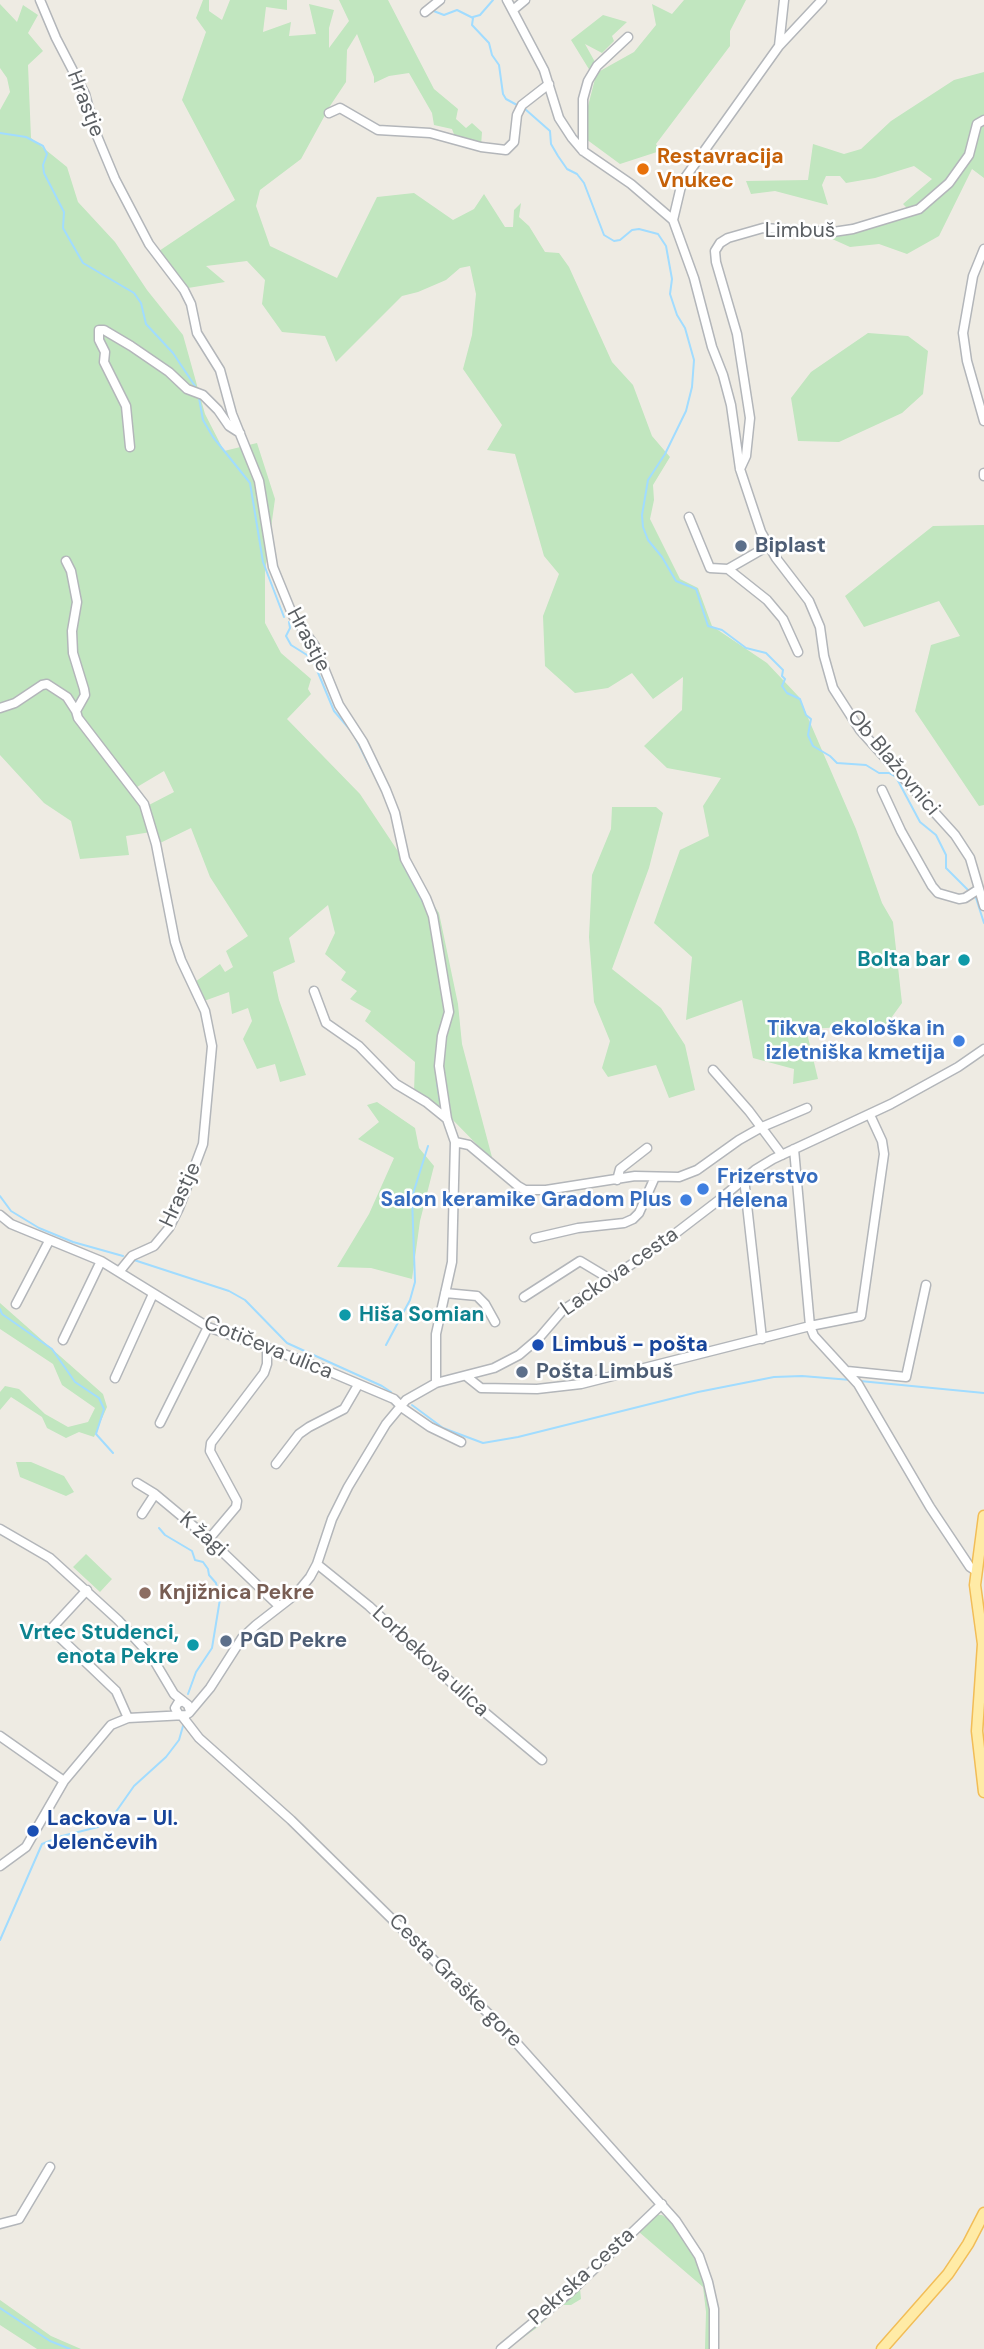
<!DOCTYPE html>
<html>
<head>
<meta charset="utf-8">
<style>
  body { margin:0 }
  canvas { display:block; background:#eeebe3 }
</style>
</head>
<body>
<canvas width="984" height="2349"></canvas>
<script>
const ctx = document.querySelector('canvas').getContext('2d');
ctx.lineJoin = 'round';
function fill(path, color) { ctx.fillStyle = color; ctx.fill(path, 'evenodd'); }
const poly = rows => new Path2D(rows.map(r => 'M' + r).join(''));
function strokePath(path, color, width, dash) { ctx.strokeStyle = color; ctx.lineWidth = width; ctx.lineCap = dash ? 'butt' : 'round'; ctx.setLineDash(dash || []); ctx.stroke(path); }
function drawText(font, color, halo, rows, align = 'center') {
  ctx.font = font + ' "DM Sans",sans-serif'; ctx.lineWidth = 5; ctx.setLineDash([]); ctx.textBaseline = 'middle'; ctx.strokeStyle = halo; ctx.fillStyle = color; for (const [text, x, y, turn = 0] of rows) {
    ctx.save(); ctx.translate(x, y); ctx.rotate((+turn || 0) * Math.PI / 180); ctx.textAlign = isNaN(turn) ? turn : align; if (halo) ctx.strokeText(text, 0, 0); ctx.fillText(text, 0, 0); ctx.restore();
  }
}
fill(poly([
  [203,0,209,0,209,11,222,20,230,0,287,0,287,10,266,7,263,32,291,22,289,36,316,34,309,4,334,10,329,28,329,48,349,21,339,0,388,0,434,89,458,109,456,119,466,128,472,123,482,132,481,146,455,137,452,129,434,125,432,113,409,73,389,76,374,83,374,77,357,34,347,50,346,82,330,106,301,159,260,190,256,206,270,246,337,278,377,197,414,193,453,220,474,209,484,194,505,227,513,227,514,210,521,203,519,217,529,226,545,252,559,253,569,267,612,362,633,385,652,436,670,457,653,485,654,500,650,519,680,579,698,588,712,626,767,663,799,697,856,829,882,903,893,922,902,1003,886,1025,806,1029,818,1079,793,1084,794,1069,753,1058,742,1000,686,1020,692,957,654,923,680,850,709,836,703,806,721,778,667,768,644,746,682,710,683,677,653,699,632,673,608,688,575,693,545,666,543,616,559,574,544,556,515,454,487,450,502,425,463,369,472,335,476,294,470,266,460,268,446,280,418,292,402,296,336,362,325,336,282,332,262,304,265,280,247,261,206,266,225,282,188,288,159,251,235,200,182,100,206,32,196,18],
  [684,0,746,0,730,31,730,46,656,144,660,151,620,164,586,139,588,106,595,79,571,40,603,15,627,22,612,36,614,41,602,53,585,44,600,71,634,52,656,25,652,4,672,14],
  [0,4,17,22,23,5,38,15,28,33,43,51,28,65,31,138,67,167,78,202,115,242,147,290,183,335,205,414,224,451,257,443,275,499,265,571,265,623,281,653,311,679,308,689,311,694,287,719,360,794,439,913,458,1004,462,1044,493,1161,449,1116,414,1092,415,1062,365,1021,371,1011,350,999,357,991,341,980,346,972,325,954,335,933,328,905,289,938,295,962,273,972,279,1000,306,1075,280,1082,275,1064,257,1069,243,1039,252,1021,248,1008,232,1014,229,992,204,1001,195,982,220,964,225,972,233,967,226,951,248,936,210,877,191,828,158,844,147,806,174,792,164,771,132,790,143,804,151,832,126,836,129,855,80,859,71,821,44,803,0,755,0,110,10,92,7,78,0,68],
  [984,72,984,178,972,169,939,236,907,254,879,244,850,247,830,238,914,215,903,204,932,179,914,166,875,178,846,183,840,176,826,176,822,185,828,205,775,191,751,194,746,181,808,180,813,144,844,154,861,149,891,121,954,80],
  [868,333,908,336,928,351,923,394,902,413,839,442,798,441,791,398,811,372],
  [984,525,984,805,979,806,915,711,931,645,960,636,939,601,864,627,845,596,933,526],
  [612,807,656,807,663,813,649,868,612,969,661,1008,685,1045,695,1090,669,1098,656,1065,608,1077,602,1068,610,1041,594,1002,589,937,592,875,611,829],
  [377,1102,415,1128,419,1148,434,1166,420,1221,412,1279,371,1268,337,1267,369,1214,394,1158,358,1139,379,1122,367,1105],
  [0,1303,103,1394,107,1407,94,1437,79,1432,66,1438,47,1428,42,1417,11,1397,0,1410,0,1392,5,1386,19,1389,45,1414,68,1427,88,1422,95,1408,62,1385,53,1364,0,1329],
  [16,1462,31,1462,64,1476,74,1492,66,1496,20,1477],
  [86,1554,112,1579,100,1592,73,1567],
  [655,2215,662,2215,670,2220,694,2253,700,2268,710,2304,710,2349,705,2349,706,2312,703,2287,639,2232,583,2284,580,2288,581,2299,571,2305,559,2305,538,2327,507,2349],
  [0,2300,51,2336,81,2349,37,2349,0,2325]
]), '#c1e6bf');
strokePath(poly([
  [431,10,444,15,457,10,473,18,472,25,489,43,492,55,499,65,503,94,506,99,517,105],
  [473,17,480,15,493,0],
  [525,109,550,131,551,144,558,156,567,169,577,174,584,183,604,235,614,241,620,240,632,230,639,229,658,234,666,246,672,279,670,294,677,315,685,328,694,360,692,387,686,411,665,454,648,480,642,515,643,527,648,540,662,557,676,581,696,589,708,626,722,630,746,648,766,653,783,670,782,676,785,679,782,686,787,693,800,699,806,715,811,719,808,735,813,746,830,756,837,763,866,765,879,773,889,773,896,777,920,822,936,835,946,855,946,868,969,891],
  [0,133,26,137,43,146,47,154,43,165,44,173,64,212,63,228,83,263,134,293,141,303,146,324,173,353,195,386],
  [199,398,203,420,213,437,250,483,263,562,284,617],
  [289,622,290,628,286,636,291,645,307,655,314,663,334,711,352,732],
  [355,737,371,769],
  [403,864,423,902],
  [973,895,976,898,984,923],
  [437,1082,440,1101],
  [0,1196,11,1211,39,1228,73,1242,123,1256],
  [134,1260,229,1291,245,1300,287,1343,382,1386,391,1392],
  [0,1309,2,1314,52,1349,75,1382,99,1398,104,1409,96,1434,113,1453],
  [386,1345,410,1300,415,1282,412,1197,428,1146],
  [860,1381,984,1393],
  [412,1405,443,1428,483,1443,518,1437,698,1392,774,1377,802,1376,851,1380],
  [159,1528,165,1535,192,1551,195,1560,203,1562,208,1569,209,1575,216,1583,220,1599,212,1648,196,1672,188,1694],
  [0,1940,42,1844,62,1836,98,1827,113,1816,134,1786,166,1757,179,1740,183,1726],
  [0,2308,50,2341,70,2349]
]), '#a1dcff', 2);
const minor = poly([
  [40,0,56,38,85,94,95,131,115,179,149,244,184,290,191,304,197,333,220,370,232,414,259,481,273,567,293,616,315,646,339,705,363,742,386,790,395,813,405,859,426,898,433,916,449,1012,442,1036,439,1066,447,1119,455,1142,452,1262,436,1334,436,1383],
  [507,0,544,70,559,118,572,138,583,151,631,184,673,220,694,278,712,347,723,375,731,405,740,469,761,532,776,558,809,601,820,627,824,656,833,688,860,730,955,835,970,858,984,906],
  [513,10,525,0],
  [425,12,440,0],
  [779,46,822,0],
  [329,113,340,108,378,130,430,133,481,147,506,150,514,142,517,115,522,105,549,84],
  [583,151,583,99,588,81,597,66,628,37],
  [673,220,682,182,779,46,784,0],
  [984,249,973,276,963,333,967,361,984,421],
  [130,447,126,406,104,362,105,352,99,340,99,330,104,330,131,346,169,372,187,389,203,395,218,410,229,426,240,433],
  [740,469,746,456,750,418,737,334,716,262,715,251,720,243,728,238,763,228,833,232,853,229,919,209,949,183,969,155,977,124,984,120],
  [984,473,984,476],
  [689,517,710,568,728,569,767,600,783,619,798,652],
  [66,561,71,571,77,602,72,631,73,653,84,689,85,695,76,711,78,718,144,804,156,844,175,942,181,960,205,1011,212,1046,203,1144,179,1208,169,1228,154,1246,132,1256,119,1272],
  [728,569,768,546],
  [0,708,15,703,42,685,47,684,67,697,76,711],
  [882,790,901,831,932,886,938,893,959,899,965,898,979,889],
  [314,991,326,1023,359,1046,396,1084,426,1102,447,1119],
  [713,1070,749,1111,782,1155],
  [455,1142,469,1145,518,1186,525,1190,546,1190,635,1176,679,1177,697,1170,739,1140,762,1127,807,1108],
  [794,1149,810,1326,814,1336,858,1384,930,1507,970,1567,976,1571],
  [744,1178,762,1339],
  [617,1180,620,1169,647,1148],
  [0,1215,11,1224,101,1261,208,1327,309,1363,394,1399,404,1409,430,1427,461,1442],
  [535,1238,578,1228,624,1223,633,1219,639,1213,655,1177],
  [445,1293,477,1296,485,1304,495,1322],
  [524,1297,580,1261,610,1279],
  [16,1304,49,1241],
  [63,1340,101,1261],
  [847,1371,906,1377,926,1285],
  [466,1376,481,1388,537,1389,581,1384,810,1326,861,1316,884,1154,882,1141,870,1115],
  [115,1378,153,1294],
  [160,1423,208,1327],
  [276,1464,299,1434,309,1427,344,1409,358,1385],
  [137,1483,155,1494,209,1539,279,1606],
  [142,1514,155,1494],
  [0,1529,50,1558,118,1620,152,1657,174,1694,188,1705,190,1711],
  [209,1539,236,1507,237,1501,210,1451,211,1443,264,1373,267,1364,267,1347],
  [317,1564,369,1606,470,1700,542,1760],
  [87,1590,51,1629,116,1691,128,1718],
  [189,1713,210,1688,242,1638,256,1625,296,1594,310,1577,317,1564,332,1519,348,1487,386,1424,406,1400,436,1383,494,1368,519,1355,539,1338,563,1310,659,1246,719,1200,755,1170,773,1159,891,1104,958,1067,984,1049],
  [179,1715,175,1708,178,1703,183,1701],
  [182,1716,199,1738,291,1820,504,2029,676,2221,699,2256,708,2282,714,2309,714,2349],
  [0,1736,64,1781],
  [0,1866,26,1847,64,1781,111,1725,128,1718,186,1715],
  [0,2224,19,2219,50,2167],
  [501,2349,569,2293,662,2204]
]);
const major = poly([
  [984,1516,975,1585,983,1644,977,1731,984,1792],
  [882,2349,948,2274,968,2244,984,2213]
]);
strokePath(minor, '#b3b6ba', 11);
strokePath(major, '#f2bd57', 13);
strokePath(minor, '#fff', 8);
strokePath(major, '#ffeba6', 10);
for (const [x, y, r, color] of [
  [643,169,7,"#e8710a"],
  [741,546,7,"#5c6f8a"],
  [964,960,7,"#0f9aa8"],
  [959,1041,7,"#3f7fe0"],
  [703,1189,7,"#3f7fe0"],
  [686,1200,7,"#3f7fe0"],
  [345,1315,7,"#0f9aa8"],
  [538,1345,7,"#1a4fb4"],
  [522,1372,7,"#5c6f8a"],
  [145,1593,7,"#8d6e63"],
  [226,1641,7,"#5c6f8a"],
  [193,1645,7,"#0f9aa8"],
  [33,1831,7,"#1a4fb4"]
]) { const dot = new Path2D(); dot.arc(x, y, r, 0, 2 * Math.PI); ctx.fillStyle = color; ctx.fill(dot); strokePath(dot, '#fff', 2.5); }
drawText('21px', '#5b5f63', '#fff', [
  ["Hrastje",85,104,69],
  ["Limbuš",800,231],
  ["Hrastje",308,640,62],
  ["Ob Blažovnici",893,763,50],
  ["Hrastje",181,1195,-65],
  ["Lackova cesta",620,1272,-35],
  ["Cotičeva ulica",268,1348,22],
  ["K žagi",203,1535,41],
  ["Lorbekova ulica",430,1662,43],
  ["Cesta Graške gore",455,1981,45],
  ["Pekrska cesta",582,2277,-42]
]);
drawText('bold 21px', '#c56008', '#fff', [
  ["Restavracija",657,157],
  ["Vnukec",657,181]
], 'left');
drawText('bold 21px', '#4e5e75', '#fff', [
  ["Biplast",755,546],
  ["Pošta Limbuš",536,1372],
  ["PGD Pekre",240,1641]
], 'left');
drawText('bold 21px', '#0d838f', '#fff', [
  ["Bolta bar",950,960],
  ["Hiša Somian",359,1315,"left"],
  ["Vrtec Studenci,",179,1633],
  ["enota Pekre",179,1657]
], 'right');
drawText('bold 21px', '#366cbe', '#fff', [
  ["Tikva, ekološka in",945,1029],
  ["izletniška kmetija",945,1053],
  ["Frizerstvo",717,1177,"left"],
  ["Helena",717,1201,"left"],
  ["Salon keramike Gradom Plus",672,1200]
], 'right');
drawText('bold 21px', '#164399', '#fff', [
  ["Limbuš - pošta",552,1345],
  ["Lackova - Ul.",47,1819],
  ["Jelenčevih",47,1843]
], 'left');
drawText('bold 21px', '#785e54', '#fff', [
  ["Knjižnica Pekre",159,1593]
], 'left');
</script>
</body>
</html>
